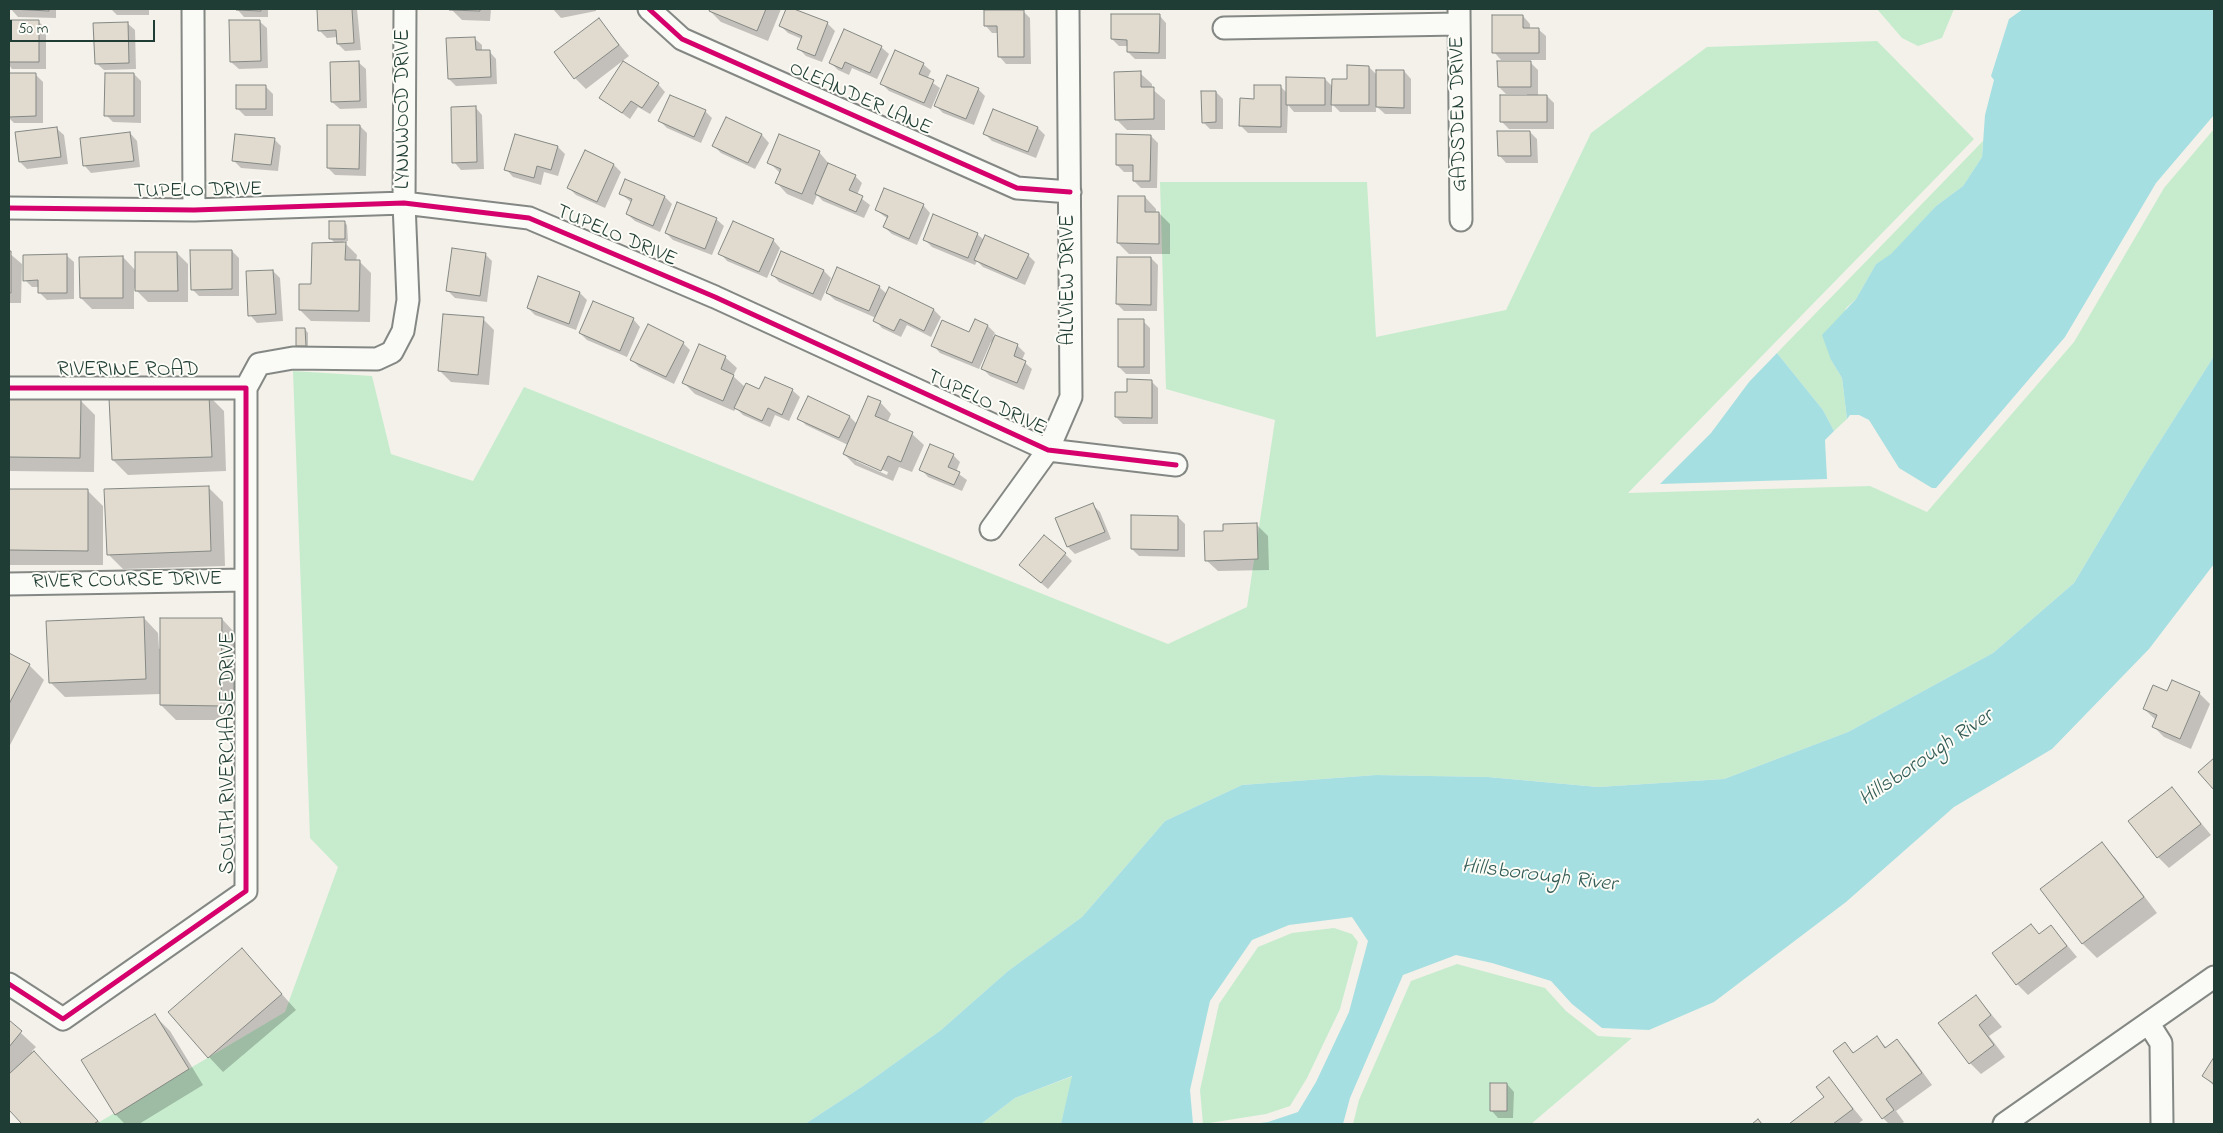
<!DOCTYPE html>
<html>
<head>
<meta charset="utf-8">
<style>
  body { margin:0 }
  #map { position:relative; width:2223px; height:1133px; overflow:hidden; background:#f4f1ea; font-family:"Indie Flower",sans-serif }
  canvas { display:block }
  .frame { position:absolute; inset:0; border:10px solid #1f3d34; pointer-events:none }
  .scale { position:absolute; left:10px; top:20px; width:145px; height:22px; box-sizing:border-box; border:2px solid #1f3d34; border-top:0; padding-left:6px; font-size:15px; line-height:18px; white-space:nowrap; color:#1f3d34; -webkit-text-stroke:4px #fdfcf7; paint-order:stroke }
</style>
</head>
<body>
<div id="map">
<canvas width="2223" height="1133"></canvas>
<div class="frame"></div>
<div class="scale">50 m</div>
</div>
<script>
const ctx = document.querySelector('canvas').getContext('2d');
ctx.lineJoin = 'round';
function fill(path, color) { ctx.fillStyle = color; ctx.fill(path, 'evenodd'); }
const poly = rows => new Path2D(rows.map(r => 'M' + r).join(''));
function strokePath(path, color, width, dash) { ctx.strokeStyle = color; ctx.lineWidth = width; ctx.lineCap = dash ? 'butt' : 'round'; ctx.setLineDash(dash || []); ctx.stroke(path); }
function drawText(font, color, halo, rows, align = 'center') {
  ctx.font = font + ' "Indie Flower",sans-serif'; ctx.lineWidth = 4; ctx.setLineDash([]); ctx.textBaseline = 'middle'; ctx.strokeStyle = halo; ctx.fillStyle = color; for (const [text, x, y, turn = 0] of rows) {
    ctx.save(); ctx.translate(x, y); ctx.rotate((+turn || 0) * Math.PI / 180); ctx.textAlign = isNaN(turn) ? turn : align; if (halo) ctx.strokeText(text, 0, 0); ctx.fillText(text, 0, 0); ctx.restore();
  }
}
fill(poly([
  [1877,9,1954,9,1942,38,1918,46,1902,38],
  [1877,41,1974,139,1628,493,1870,486,1927,512,2074,342,2164,188,2214,129,2214,356,2141,471,2074,583,1993,653,1848,732,1724,779,1598,787,1488,777,1376,775,1242,785,1165,821,1082,917,1008,971,941,1030,863,1086,805,1124,96,1124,285,1012,338,867,310,838,293,371,372,376,391,454,473,481,524,387,1168,644,1247,607,1275,420,1166,389,1160,182,1367,182,1376,337,1506,310,1591,133,1707,47],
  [1983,141,1982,157,1963,186,1936,206,1891,255,1876,264,1856,299,1846,308,1831,360,1842,378,1847,419,1834,431,1823,410,1777,353],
  [1334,928,1352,934,1358,942,1340,1009,1307,1078,1290,1106,1266,1114,1203,1124,1200,1090,1219,1004,1258,947,1292,933],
  [1457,964,1545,988,1566,1011,1598,1036,1632,1038,1531,1124,1353,1124,1359,1100,1411,981],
  [1073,1076,1061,1124,981,1124,1015,1098]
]), '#c6eccd');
fill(poly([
  [2023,9,2214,9,2214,115,2156,183,2065,337,1936,488,1932,488,1899,468,1869,420,1859,415,1850,415,1847,419,1842,378,1831,360,1822,335,1856,299,1876,264,1891,254,1936,206,1963,186,1982,157,1985,115,1994,80,1991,76,2009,19],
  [1777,353,1823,410,1834,431,1825,440,1827,479,1660,484,1711,433,1749,382],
  [2214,356,2214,564,2149,649,2052,749,1954,807,1846,902,1714,1002,1649,1030,1602,1028,1572,1004,1551,981,1492,963,1456,955,1403,975,1350,1098,1343,1124,1252,1124,1268,1122,1298,1112,1316,1082,1349,1012,1368,941,1352,917,1289,925,1252,940,1210,1001,1190,1090,1193,1124,1061,1124,1072,1076,1015,1098,981,1124,805,1124,863,1086,941,1030,1008,971,1082,917,1165,821,1242,785,1376,775,1488,777,1598,787,1724,779,1848,732,1993,653,2074,583,2141,471]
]), '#a6dfe1');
fill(poly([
  [11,9,56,9,56,18,18,17],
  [111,9,149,9,149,15,117,15],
  [237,9,268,9,268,17,244,17],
  [318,9,357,9,361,50,345,51,338,44,337,37,327,38,320,31],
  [451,9,491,9,490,21,462,20],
  [553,9,596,9,596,11,561,18],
  [711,9,781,9,768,41,721,22,710,11],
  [788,9,828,24,835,31,822,62,806,56,798,48,802,39,788,33,781,26],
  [1023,11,1030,18,1031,64,1006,64,999,56,999,33,992,33,985,25],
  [1159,15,1166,23,1166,59,1135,59,1128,52,1128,46,1119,46,1112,39],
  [1523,16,1530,24,1530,29,1538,29,1546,36,1546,60,1501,60,1494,52],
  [599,20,629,56,586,89,575,78],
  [9,21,38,21,46,29,46,69,12,69,9,65],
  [259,21,267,28,268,68,239,69,231,62],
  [127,23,135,30,136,69,104,70,96,63],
  [474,38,482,45,482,52,489,51,496,59,497,84,456,86,449,79],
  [881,47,889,54,877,79,852,68,849,75,838,70,831,63],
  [358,62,366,69,367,108,340,109,332,102],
  [1531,63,1538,70,1538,96,1547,96,1554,103,1554,129,1509,129,1502,122,1527,96,1527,94,1506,94,1499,87],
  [923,64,931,71,927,79,940,88,931,109,889,91,882,84],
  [1369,67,1378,76,1404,71,1411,79,1411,114,1385,114,1376,106,1376,112,1340,112,1332,104,1332,112,1294,112,1288,105,1287,133,1248,133,1241,126,1255,100,1280,86,1287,93,1325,79,1333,87],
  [1140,73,1152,84,1152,89,1165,100,1165,130,1127,130,1116,119],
  [35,74,43,82,43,123,14,123,9,118,9,75],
  [134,74,141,81,141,123,113,122,106,115],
  [658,84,665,92,650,114,638,107,630,119,601,98],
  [266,87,273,94,273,116,245,116,237,108],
  [978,89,985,96,974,125,943,113,936,106],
  [1216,92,1223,99,1223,129,1210,129,1203,122],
  [475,107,482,115,484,169,461,170,454,162],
  [705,111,712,118,701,143,667,128,660,121],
  [727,119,762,135,769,143,755,169,721,153,714,146],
  [360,126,367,133,366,176,335,175,328,168],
  [56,128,64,135,68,164,27,169,20,162],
  [1038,128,1045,135,1036,158,992,141,985,134],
  [1530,132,1537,139,1538,163,1506,163,1499,155],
  [130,133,137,141,140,167,91,173,84,165],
  [780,135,819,152,830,165,855,176,862,183,857,195,870,205,864,218,823,201,817,195,813,205,787,194,776,182,780,173,769,162],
  [1151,136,1158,143,1157,188,1141,188,1134,181,1134,172,1124,172,1117,165],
  [274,139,281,146,278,171,241,168,233,160],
  [558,147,565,154,558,176,544,172,541,185,513,177,506,169],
  [585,152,614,165,621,172,605,208,576,195,569,188],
  [626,180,665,197,672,204,660,232,635,221,627,214,632,203,620,193],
  [1145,197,1156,209,1156,213,1159,213,1170,224,1170,254,1129,254,1118,243],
  [923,205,930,213,917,245,892,234,884,227,888,219,876,210],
  [716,219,724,226,712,255,673,240,666,233],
  [344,222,347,225,348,241,343,241,357,255,356,262,360,262,371,273,370,322,311,321,300,310,336,244,330,238],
  [977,234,984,240,1028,255,1035,262,1025,285,983,267,977,261,975,265,932,247,924,239],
  [773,240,780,248,767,278,727,261,720,253],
  [232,251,239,258,239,296,199,296,192,289],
  [782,252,824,271,831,278,821,301,779,282,772,274],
  [9,253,22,264,21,303,9,303],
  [177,253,188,264,188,302,148,302,134,288,134,309,92,309,81,298,123,257,136,271],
  [485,254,492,261,487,302,455,298,448,291],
  [66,255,74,262,74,299,47,300,40,293,40,287,32,287,25,280],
  [1151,258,1158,265,1157,311,1124,311,1117,304],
  [273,271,280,278,283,321,257,323,250,315],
  [539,278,580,293,587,300,576,330,535,315,528,308],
  [879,287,887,294,890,289,934,310,941,317,931,337,907,325,901,337,882,328,875,320,876,318,835,300,827,293],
  [483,319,494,330,489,385,451,382,440,371],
  [633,319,640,327,627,357,587,340,580,333],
  [1143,321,1150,328,1150,374,1126,374,1119,367],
  [988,326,995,333,993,336,1018,346,1025,353,1022,360,1032,369,1024,390,990,376,983,369,993,343,991,342,979,369,940,353,933,345],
  [305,329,308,333,308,348,300,349,297,345],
  [683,343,690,350,674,384,639,367,632,360],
  [725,357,737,368,733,376,745,387,760,391,792,390,800,397,789,421,775,415,770,427,743,415,736,408,734,411,695,394,684,383],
  [1151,381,1158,388,1158,424,1123,424,1116,417,1128,393],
  [209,396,224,411,226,471,128,475,113,460],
  [9,399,80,400,95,415,94,472,9,471],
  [880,402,891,414,887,423,912,434,924,445,912,472,899,467,893,481,855,465,844,454,848,445,806,425,799,418,850,417,857,424],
  [856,459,888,472,887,475,856,461],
  [953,455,960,462,956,472,967,480,962,491,928,477,921,469],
  [208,487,223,502,225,566,123,569,108,554],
  [9,490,88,491,103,506,103,565,9,565],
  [1093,505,1100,512,1111,539,1075,554,1068,547,1057,519],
  [1178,517,1185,524,1185,557,1139,556,1132,549],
  [1257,525,1268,536,1269,570,1218,571,1206,560,1224,532],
  [1065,554,1072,561,1048,589,1028,572],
  [144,618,158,633,159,649,222,619,236,634,236,720,176,720,161,705,161,694,65,697,50,682],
  [9,655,29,665,44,680,9,747],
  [2199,693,2210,704,2191,749,2164,737,2153,726,2156,720,2144,709],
  [2172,788,2211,835,2169,868,2158,857],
  [2102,844,2116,859,2157,913,2097,958,2083,944],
  [2051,926,2077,957,2028,995,2017,984,2040,935],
  [242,949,296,1010,223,1072,209,1057],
  [1976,996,2002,1027,1989,1036,2005,1057,1981,1074,1970,1063,1940,1023],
  [155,1016,170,1031,203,1085,139,1124,125,1124,116,1115,83,1061],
  [9,1022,36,1047,32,1051,101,1124,24,1124,9,1108],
  [1877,1038,1887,1048,1897,1041,1908,1052,1932,1085,1896,1111,1904,1122,1901,1124,1889,1124,1883,1118,1845,1044,1855,1054],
  [2214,1060,2214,1086,2203,1075],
  [1829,1079,1863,1120,1858,1124,1791,1124,1826,1098],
  [1507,1084,1514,1092,1513,1118,1498,1118,1491,1110]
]), '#0003');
const building = poly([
  [10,9,49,9,49,11,10,9],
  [236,9,261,9,261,11,236,10,236,9],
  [317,9,352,9,354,43,337,44,336,30,318,31,317,9],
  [449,9,480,9,480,11,449,10,449,9],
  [710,9,766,9,757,31,709,11,710,9],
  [786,9,794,9,828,22,815,56,797,49,802,36,779,26,786,9],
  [984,10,1024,10,1024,57,998,57,997,26,984,26,984,10],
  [1111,14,1160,14,1159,53,1127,52,1127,40,1111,39,1111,14],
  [1492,15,1523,15,1523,28,1539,28,1539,53,1492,53,1492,15],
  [599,18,619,45,574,79,554,52,599,18],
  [9,20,39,20,39,62,9,62,9,20],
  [229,20,260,20,261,61,230,62,229,20],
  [128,22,129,63,95,64,93,23,128,22],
  [844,29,882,46,870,73,845,62,842,69,829,63,844,29],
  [475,37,476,50,490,50,491,77,448,79,446,38,475,37],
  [895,50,924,63,919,74,934,80,924,103,880,84,895,50],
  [359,61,360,101,331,102,330,62,359,61],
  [623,61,659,83,642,108,631,101,622,113,599,98,623,61],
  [1497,61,1531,61,1531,87,1498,87,1497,61],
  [1347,65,1369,66,1369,105,1331,105,1332,79,1347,79,1347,65],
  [1376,70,1404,70,1404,108,1376,107,1376,70],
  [1141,71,1141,87,1154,87,1154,119,1115,120,1114,72,1141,71],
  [9,73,36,73,36,116,9,117,9,73],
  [105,73,134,73,134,116,104,116,105,73],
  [947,75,979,88,966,119,934,106,947,75],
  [1286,77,1325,78,1325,105,1286,105,1286,77],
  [236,85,266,85,266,109,236,109,236,85],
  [1254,85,1281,85,1281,127,1239,126,1240,98,1254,99,1254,85],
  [1201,91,1216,91,1216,122,1202,123,1201,91],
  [670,95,706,110,694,137,658,121,670,95],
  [1500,95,1547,95,1547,122,1500,122,1500,95],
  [476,106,477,162,452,163,451,107,476,106],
  [993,109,1038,127,1028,152,983,134,993,109],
  [726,117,762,134,748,163,712,146,726,117],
  [327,125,360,125,359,169,327,168,327,125],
  [57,127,61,157,19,162,15,132,57,127],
  [1497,131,1530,131,1531,156,1498,156,1497,131],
  [130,132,134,161,83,166,80,138,130,132],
  [235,134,275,138,271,165,232,161,235,134],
  [515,134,558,146,551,170,537,166,534,178,504,170,515,134],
  [779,134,820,151,802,194,775,183,781,169,767,163,779,134],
  [1116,134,1151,135,1150,181,1133,181,1133,165,1116,165,1116,134],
  [585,150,614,164,597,202,567,188,585,150],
  [828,163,856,175,849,190,863,196,856,212,815,194,828,163],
  [625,179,665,196,653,226,626,214,632,199,619,194,625,179],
  [884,188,924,204,909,239,883,227,888,216,875,210,884,188],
  [1118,196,1145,196,1145,212,1159,212,1159,244,1117,243,1118,196],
  [677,202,717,218,705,249,665,233,677,202],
  [933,214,978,233,968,258,923,240,933,214],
  [329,221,345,221,345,239,329,239,329,221],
  [733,221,774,239,759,272,718,254,733,221],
  [985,235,1029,254,1017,279,974,260,985,235],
  [346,242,345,260,360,260,359,311,299,310,299,284,311,284,312,243,346,242],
  [452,248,486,253,480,296,446,291,452,248],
  [190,250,232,250,232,289,191,290,190,250],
  [9,251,11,251,11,293,9,293,9,251],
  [781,251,824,270,813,294,771,275,781,251],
  [135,252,177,252,178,291,135,291,135,252],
  [67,254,67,293,38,293,38,280,23,281,23,255,67,254],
  [123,256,123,298,80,298,79,257,123,256],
  [1117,257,1151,257,1151,305,1116,304,1117,257],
  [837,267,880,286,869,311,826,293,837,267],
  [273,270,276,314,248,316,246,271,273,270],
  [538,276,580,292,569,324,527,308,538,276],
  [889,287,934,309,924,331,900,319,894,331,873,321,889,287],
  [593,301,634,318,620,351,579,333,593,301],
  [443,314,484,317,478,375,438,371,443,314],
  [975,319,988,325,972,363,931,346,942,320,969,332,975,319],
  [1118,319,1144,319,1144,367,1118,367,1118,319],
  [648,324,684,342,666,377,630,360,648,324],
  [296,328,305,328,306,346,296,346,296,328],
  [995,335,1018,344,1014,356,1026,361,1017,383,981,369,995,335],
  [699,344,726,356,721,369,734,375,723,401,682,383,699,344],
  [765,377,793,389,782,415,768,408,762,421,734,408,746,383,759,389,765,377],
  [1127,379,1152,380,1152,418,1115,417,1115,392,1127,392,1127,379],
  [209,395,212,457,112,460,109,398,209,395],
  [808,396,850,416,839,438,797,419,808,396],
  [868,396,881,401,875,416,913,432,901,462,888,456,881,471,843,454,868,396],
  [9,398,81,399,80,458,9,457,9,398],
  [930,444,954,454,948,467,960,472,954,485,919,470,930,444],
  [209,486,211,551,107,555,104,489,209,486],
  [9,489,88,489,88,551,9,550,9,489],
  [1093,503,1105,532,1067,547,1055,518,1093,503],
  [1131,515,1178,516,1178,550,1131,549,1131,515],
  [1257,523,1258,559,1205,561,1204,531,1223,531,1223,524,1257,523],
  [1044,535,1066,553,1041,583,1019,565,1044,535],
  [144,617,146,679,49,683,46,621,144,617],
  [160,618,222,618,221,706,160,705,160,618],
  [9,653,30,664,9,704,9,653],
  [2172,680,2200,692,2180,739,2152,727,2157,715,2143,709,2153,685,2167,691,2172,680],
  [2214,758,2214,790,2198,772,2214,758],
  [2172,787,2201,824,2157,858,2128,821,2172,787],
  [2102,842,2144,897,2082,944,2040,889,2102,842],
  [2031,924,2039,934,2051,925,2067,946,2016,985,1992,953,2031,924],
  [242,948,282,994,208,1058,168,1012,242,948],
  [1976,995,1991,1015,1979,1025,1994,1045,1969,1064,1938,1023,1976,995],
  [155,1014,189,1069,115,1115,81,1060,155,1014],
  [9,1020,22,1031,9,1047,9,1020],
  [1877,1036,1885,1048,1897,1039,1922,1073,1886,1099,1894,1110,1882,1119,1833,1051,1845,1042,1853,1053,1877,1036],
  [34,1051,98,1121,94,1124,22,1124,9,1110,9,1074,34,1051],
  [2214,1057,2214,1084,2202,1076,2214,1057],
  [1829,1077,1853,1109,1833,1124,1789,1124,1824,1097,1816,1087,1829,1077],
  [1490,1083,1507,1083,1507,1111,1490,1111,1490,1083],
  [1758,1119,1762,1124,1752,1124,1758,1119]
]);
fill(building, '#e1dace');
strokePath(building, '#848884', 1);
const minor = poly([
  [193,9,194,210],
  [649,9,682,39,1017,188,1070,192],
  [1459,9,1461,220],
  [1224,28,1459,24],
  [9,208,194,210,404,203,529,218,715,297,1048,450,1176,465],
  [9,388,246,388],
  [991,529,1048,450,1071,397,1068,9],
  [9,584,246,580],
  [9,984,63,1019,246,891,246,388,259,364,293,358,377,359,392,352,403,331,408,300,404,203,405,9],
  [2149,1024,2161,1043,2162,1124],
  [2004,1124,2214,977]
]);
strokePath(minor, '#848884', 25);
strokePath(minor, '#fafaf7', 21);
strokePath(poly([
  [649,9,682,39,1017,188,1070,192],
  [9,208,194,210,404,203,529,218,715,297,1048,450,1176,465],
  [9,388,246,388,246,891,63,1019,9,984]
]), '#d6006c', 5);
drawText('21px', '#1f3d34', '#fdfcf7', [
  ["OLEANDER LANE",860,100,24],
  ["LYNNWOOD DRIVE",405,109,-90],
  ["GADSDEN DRIVE",1460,114,-91],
  ["TUPELO DRIVE",198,192,-1],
  ["TUPELO DRIVE",616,237,23],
  ["ALLVIEW DRIVE",1070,280,-90],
  ["RIVERINE ROAD",128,372],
  ["TUPELO DRIVE",986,404,25],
  ["RIVER COURSE DRIVE",127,582,-1],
  ["SOUTH RIVERCHASE DRIVE",230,753,-90]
]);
drawText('italic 22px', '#335c56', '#fdfcf7', [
  ["Hillsborough River",1927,759,-34],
  ["Hillsborough River",1539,877,7]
]);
</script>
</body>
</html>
